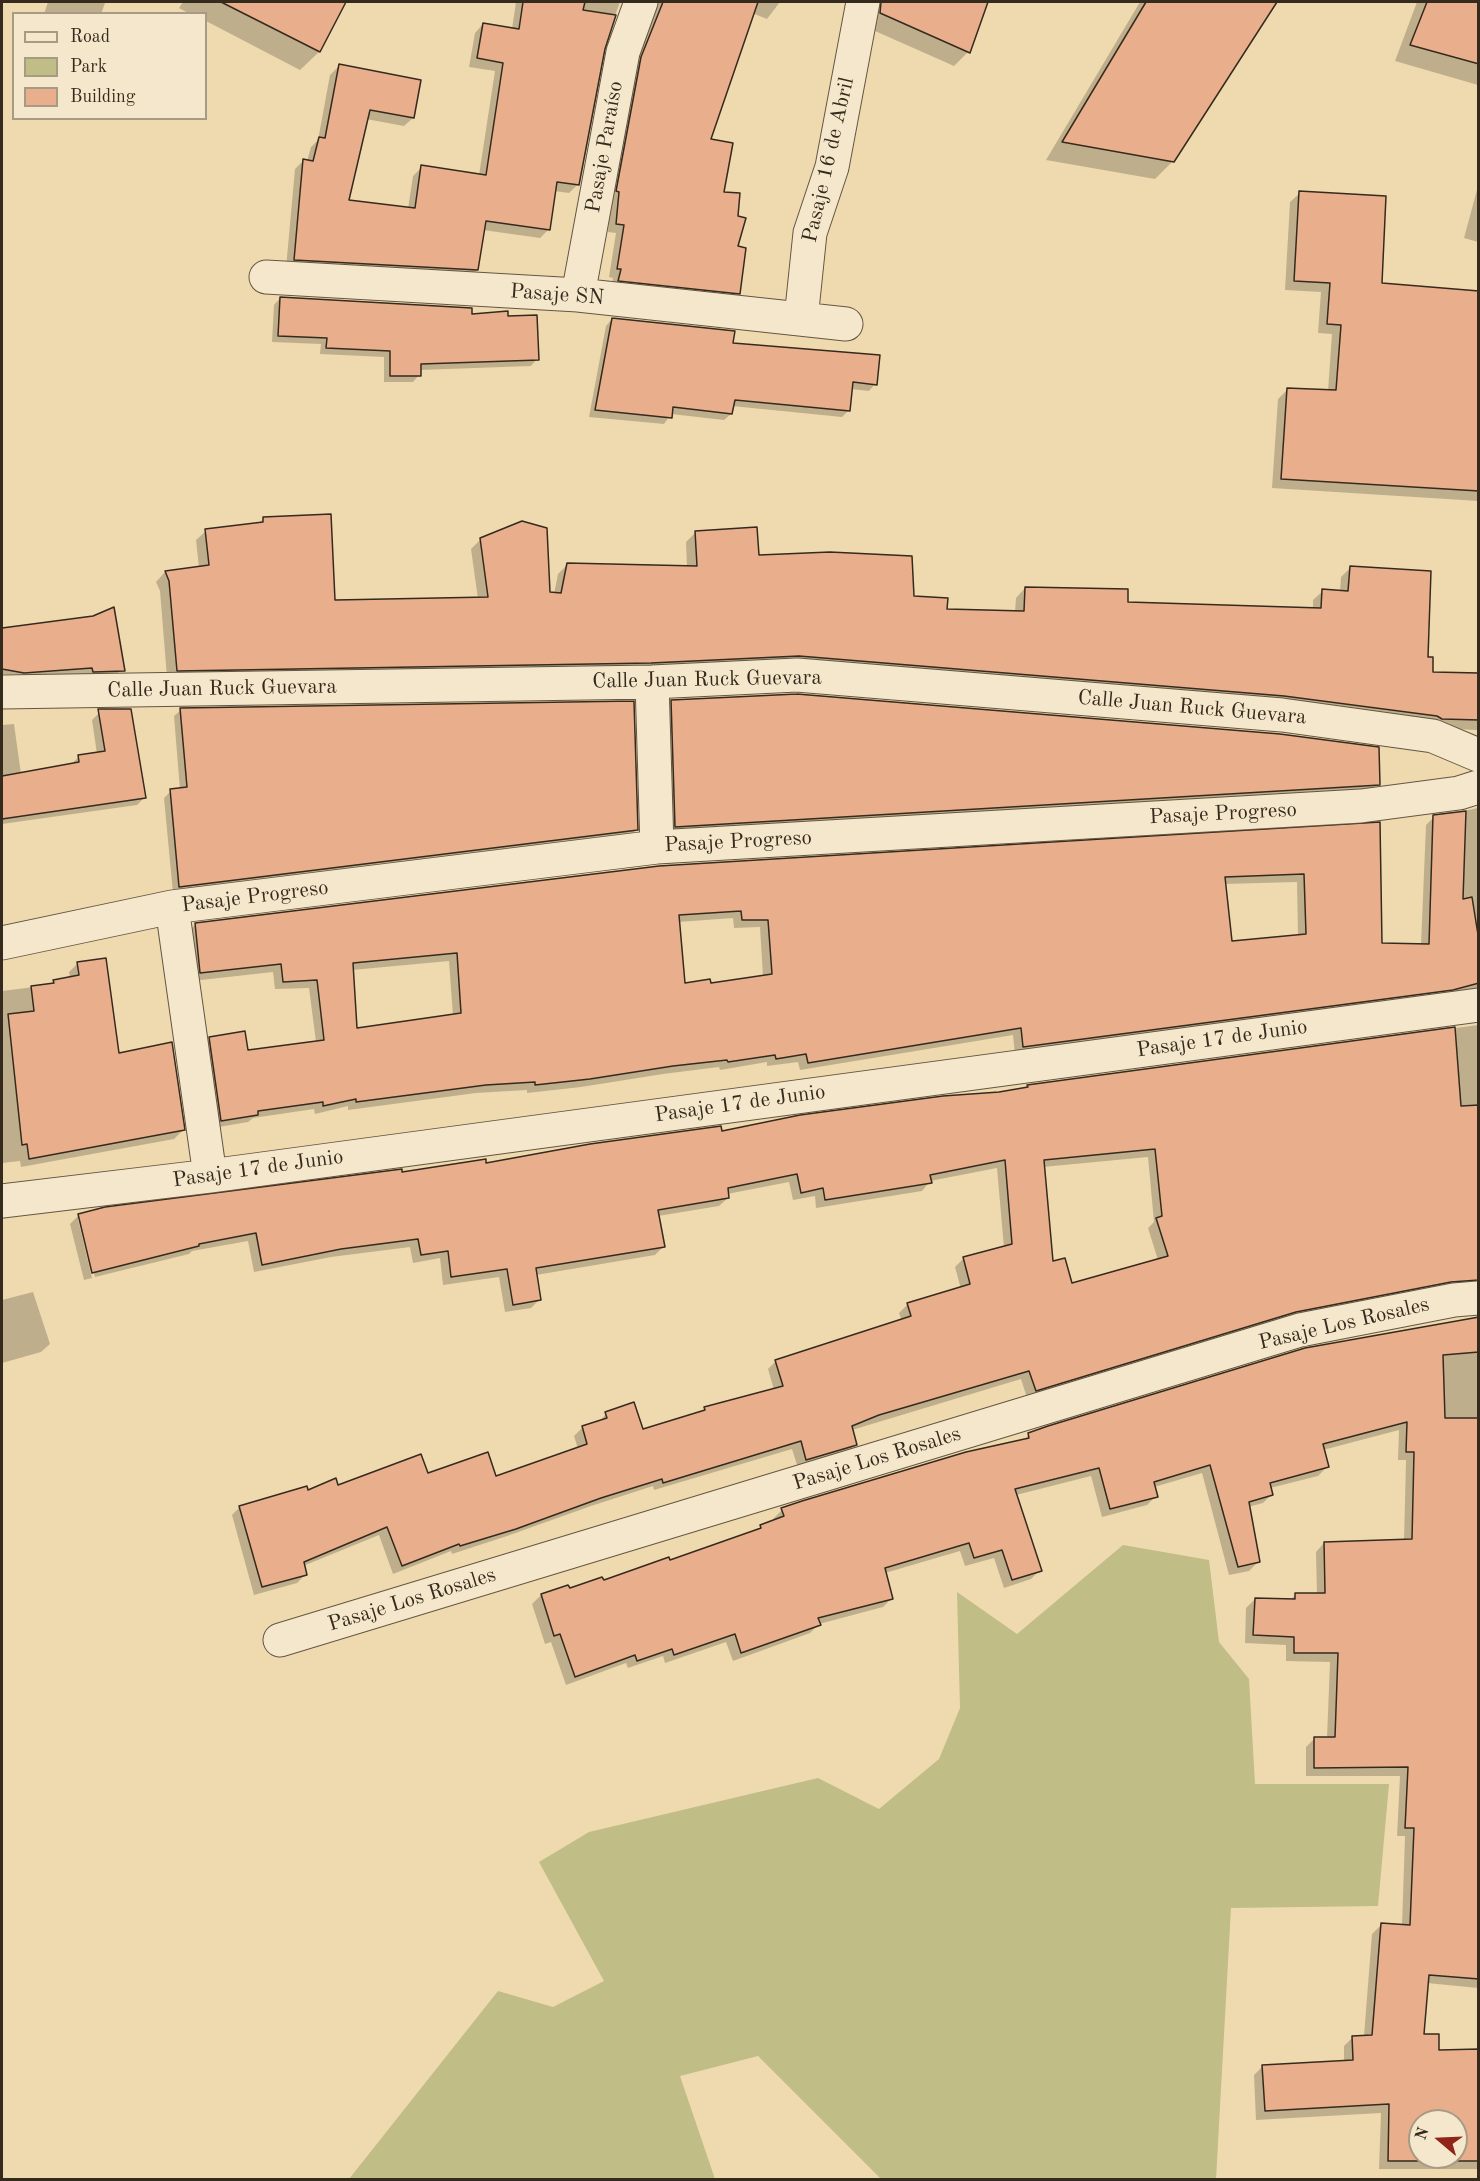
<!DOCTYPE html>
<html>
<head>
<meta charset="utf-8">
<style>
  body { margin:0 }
  #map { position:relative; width:1480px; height:2181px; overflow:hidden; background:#efdaaf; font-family:"Old Standard TT",serif }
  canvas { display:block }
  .frame { position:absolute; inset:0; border:3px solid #352a1e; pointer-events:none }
  .legend { position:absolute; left:12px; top:12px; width:195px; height:108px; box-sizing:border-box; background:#f5e7cb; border:2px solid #a89b86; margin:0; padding:8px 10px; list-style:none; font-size:18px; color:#352a1e }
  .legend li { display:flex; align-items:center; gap:12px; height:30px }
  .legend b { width:30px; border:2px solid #a89b86 }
  .north { position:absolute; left:1408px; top:2109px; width:60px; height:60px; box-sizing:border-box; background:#f5e7cb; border:2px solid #a89b86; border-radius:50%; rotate:289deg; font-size:16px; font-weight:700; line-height:24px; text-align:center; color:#352a1e }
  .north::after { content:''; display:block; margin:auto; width:21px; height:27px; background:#8f2418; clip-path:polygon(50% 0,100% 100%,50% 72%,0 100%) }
</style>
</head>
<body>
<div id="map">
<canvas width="1480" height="2181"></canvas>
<div class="frame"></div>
<ul class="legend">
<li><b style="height:8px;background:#f5e7cb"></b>Road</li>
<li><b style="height:16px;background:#c0bd86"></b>Park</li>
<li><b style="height:16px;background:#e9ae8b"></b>Building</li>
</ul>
<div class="north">N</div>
</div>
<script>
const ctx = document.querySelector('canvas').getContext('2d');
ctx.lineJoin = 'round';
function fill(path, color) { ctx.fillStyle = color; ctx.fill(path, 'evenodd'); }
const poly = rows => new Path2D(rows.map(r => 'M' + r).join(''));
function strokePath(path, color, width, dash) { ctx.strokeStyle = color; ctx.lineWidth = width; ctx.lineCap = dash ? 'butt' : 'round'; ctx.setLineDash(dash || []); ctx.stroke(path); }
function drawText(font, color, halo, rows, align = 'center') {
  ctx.font = font + ' "Old Standard TT",serif'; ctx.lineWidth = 4.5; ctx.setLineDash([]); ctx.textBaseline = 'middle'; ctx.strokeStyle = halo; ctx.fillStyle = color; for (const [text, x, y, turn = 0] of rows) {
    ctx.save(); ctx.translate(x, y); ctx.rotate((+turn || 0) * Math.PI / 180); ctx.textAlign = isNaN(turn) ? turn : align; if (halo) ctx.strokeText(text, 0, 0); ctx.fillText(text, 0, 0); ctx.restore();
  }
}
fill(poly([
  [1123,1545,1209,1560,1219,1642,1249,1679,1255,1784,1389,1784,1378,1906,1231,1908,1216,2179,881,2179,758,2056,680,2076,715,2179,349,2179,498,1991,553,2007,604,1981,539,1862,589,1832,818,1778,879,1809,939,1759,960,1708,957,1592,1017,1634]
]), '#c0bd86');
fill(poly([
  [48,2,101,2,105,3,101,14,44,14],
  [183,2,344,2,319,52,300,70,206,21,206,14,190,14,179,8],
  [516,2,620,2,603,48,578,184,569,193,554,191,549,229,540,238,483,230,477,270,468,279,286,268,295,169,304,160,307,161,311,147,318,140,330,75,339,66,413,118,404,126,366,119,347,201,408,209,413,176,422,167,479,175,495,71,469,67,475,33,483,24,512,29],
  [648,2,780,2,767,19,752,13,709,140,736,248,739,293,730,302,611,289,613,278,609,277,616,233,608,232,611,200],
  [870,2,986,2,968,52,954,66,866,27],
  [1140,2,1276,2,1173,161,1155,179,1046,160],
  [1417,2,1478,2,1478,85,1395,61],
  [1478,186,1478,242,1464,238],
  [1300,193,1380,285,1478,292,1478,501,1272,488,1278,399,1287,390,1328,391,1332,334,1318,333,1321,292,1285,290,1290,202],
  [280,298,507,317,537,359,531,366,419,370,419,375,413,382,384,382,384,357,320,354,321,344,272,342,274,305],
  [612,319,732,345,875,384,869,391,851,389,848,411,842,417,732,406,731,414,724,420,671,414,664,424,589,417,606,326],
  [263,519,333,602,478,599,471,549,481,539,548,594,554,594,558,574,568,564,687,568,686,542,696,532,758,556,912,598,946,610,1015,612,1016,598,1025,588,1126,603,1313,609,1313,600,1323,591,1340,592,1341,577,1351,567,1427,658,1431,673,1478,674,1478,736,1477,730,1432,728,788,665,167,677,160,591,156,582,165,572,199,568,196,540,206,531,258,524],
  [94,618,123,668,116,675,2,674,2,629],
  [672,701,1378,784,1372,790,670,832,666,707],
  [181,710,636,830,629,837,173,893,164,798,171,791,180,790,174,716],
  [99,713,144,798,137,805,2,824,2,725,14,724,21,774,71,764,79,757,97,754,92,720],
  [1478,808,1478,997,1015,1055,1013,1035,800,1070,798,1062,767,1066,767,1062,720,1070,719,1067,663,1074,581,1087,527,1093,527,1090,476,1093,348,1110,348,1106,315,1114,314,1109,253,1118,248,1122,213,1128,202,1046,210,1038,247,1052,316,1042,309,988,275,989,273,972,192,981,187,933,196,924,1379,824,1381,945,1421,945,1426,825,1434,817],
  [1297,882,1298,936,1231,943,1224,884],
  [733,918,734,928,760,927,763,977,709,985,684,985,678,922],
  [449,961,453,1016,356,1030,352,970],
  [78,963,117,1055,183,1130,174,1139,21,1167,20,1161,2,1163,2,991,50,985,54,981,70,978,69,972],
  [1478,1025,1478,1286,1027,1398,1021,1379,852,1430,856,1444,847,1453,798,1468,792,1449,654,1490,653,1486,591,1506,507,1536,452,1554,451,1551,393,1574,379,1535,303,1566,306,1574,297,1583,254,1595,232,1515,240,1507,337,1487,427,1475,495,1478,578,1449,574,1436,582,1428,598,1423,606,1414,642,1431,701,1413,705,1409,774,1390,768,1369,776,1361,902,1321,899,1313,908,1304,961,1289,955,1267,963,1259,1004,1248,997,1168,930,1181,922,1191,816,1208,815,1196,793,1200,789,1182,727,1194,728,1198,719,1206,658,1216,664,1246,655,1255,536,1275,539,1300,531,1308,505,1312,499,1277,443,1285,440,1258,413,1263,410,1247,331,1257,254,1272,248,1241,192,1251,189,1254,95,1277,81,1219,78,1219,92,1278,84,1280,70,1224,79,1215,721,1133,999,1094,1025,1089,1028,1086],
  [1148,1157,1154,1222,1148,1228,1158,1260,1071,1285,1051,1263,1043,1167],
  [33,1292,50,1344,41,1352,2,1363,2,1300],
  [1478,1317,1478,1988,1427,1983,1422,2035,1438,2052,1478,2050,1478,2169,1379,2169,1381,2113,1256,2120,1254,2075,1263,2066,1344,2062,1344,2046,1353,2037,1364,2036,1372,1934,1381,1925,1402,1926,1405,1836,1397,1836,1400,1776,1306,1776,1306,1747,1315,1738,1327,1738,1330,1662,1286,1661,1286,1645,1245,1643,1246,1608,1255,1599,1290,1601,1295,1595,1317,1595,1316,1552,1324,1543,1404,1541,1406,1460,1398,1460,1399,1430,1323,1450,1327,1467,1318,1476,1270,1488,1272,1494,1263,1503,1248,1507,1258,1562,1249,1571,1229,1575,1202,1473,1154,1487,1156,1496,1147,1505,1102,1517,1091,1476,1016,1495,1040,1570,1031,1579,1004,1588,994,1558,965,1566,960,1551,885,1573,892,1598,883,1607,819,1624,810,1633,733,1661,726,1642,665,1663,663,1656,628,1668,626,1663,566,1685,551,1642,545,1644,532,1604,541,1595,567,1587,569,1590,603,1582,669,1562,756,1531,774,1521,773,1519,782,1510,1023,1441,1029,1435,1305,1350],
  [1420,2121,1456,2121,1456,2157,1420,2157]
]), '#0003');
const building = poly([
  [221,2,346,2,320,52,221,2],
  [523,2,585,2,583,10,616,15,605,49,579,185,557,182,550,230,486,221,478,270,294,260,303,159,313,161,319,137,325,138,339,64,421,80,414,118,370,110,349,200,415,208,421,165,486,175,503,63,477,58,483,23,519,29,523,2],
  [663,2,758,2,711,139,733,143,724,192,740,193,738,216,746,218,738,246,746,248,740,294,618,281,621,269,617,269,624,225,616,224,619,192,616,191,641,57,663,2],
  [881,2,988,2,970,53,880,13,881,2],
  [1146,2,1277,2,1174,162,1062,142,1146,2],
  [1427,2,1479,2,1479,64,1410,45,1427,2],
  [1299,191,1386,196,1382,283,1479,291,1479,491,1281,479,1287,388,1336,390,1341,325,1327,324,1330,283,1294,281,1299,191],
  [280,297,472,308,472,314,508,311,508,316,537,315,539,360,421,364,421,376,390,376,390,351,326,348,327,338,278,336,280,297],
  [612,318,735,331,733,343,880,355,877,385,853,382,850,411,735,400,732,414,673,407,672,418,595,410,612,318],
  [331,514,335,600,488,597,480,538,522,521,547,528,550,592,561,593,567,563,697,566,695,531,757,527,759,555,830,552,912,556,914,596,948,598,947,609,1024,611,1025,587,1128,589,1128,602,1321,608,1322,589,1348,591,1350,566,1431,571,1428,657,1433,657,1433,672,1479,673,1479,720,1442,719,1437,716,1284,696,799,656,651,663,177,671,169,581,165,571,209,565,205,529,263,522,263,517,331,514],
  [114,607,125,671,93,672,92,668,24,673,2,669,2,628,93,616,114,607],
  [797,694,1280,734,1379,747,1380,785,675,827,671,700,797,694],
  [634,701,638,830,179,887,170,789,187,787,180,708,634,701],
  [98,709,131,709,146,798,2,819,2,776,79,762,78,755,105,751,98,709],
  [1466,811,1463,899,1472,897,1479,941,1479,983,1453,990,1023,1047,1021,1028,808,1063,806,1054,776,1059,775,1055,728,1062,727,1060,673,1066,590,1079,535,1085,535,1082,486,1085,356,1102,356,1099,323,1106,323,1102,258,1111,258,1115,221,1121,209,1037,245,1031,248,1050,324,1040,317,980,283,982,281,964,200,973,195,923,659,866,1380,822,1382,943,1429,944,1433,815,1466,811],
  [1304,874,1306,934,1232,941,1225,877,1304,874],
  [741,911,742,920,768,920,772,974,711,983,710,979,685,983,679,915,741,911],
  [457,953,461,1013,357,1028,353,963,457,953],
  [106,958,119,1053,172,1042,185,1130,29,1159,27,1144,22,1145,8,1014,34,1011,31,986,54,983,53,980,79,975,77,962,106,958],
  [1455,1027,1461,1106,1479,1105,1479,1280,1451,1282,1296,1312,1036,1391,1029,1371,879,1415,852,1426,857,1445,806,1460,801,1441,663,1483,662,1479,601,1498,516,1529,460,1546,459,1544,402,1566,387,1527,304,1562,307,1575,262,1587,239,1506,307,1486,308,1490,336,1478,338,1485,421,1454,428,1473,488,1452,496,1476,587,1444,582,1426,607,1418,605,1412,634,1402,643,1429,705,1410,704,1407,783,1386,775,1360,911,1316,907,1303,970,1284,963,1257,1012,1244,1005,1160,930,1175,932,1183,825,1200,823,1188,801,1193,797,1174,728,1188,729,1198,658,1210,665,1247,536,1268,541,1300,513,1305,507,1269,451,1277,448,1251,421,1255,418,1239,341,1249,262,1265,256,1233,199,1244,199,1246,92,1273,78,1214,105,1207,402,1169,402,1172,486,1159,486,1163,590,1144,721,1126,722,1131,800,1115,943,1096,999,1092,1028,1087,1027,1085,1455,1027],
  [1155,1149,1162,1216,1156,1218,1168,1256,1072,1283,1065,1258,1053,1261,1044,1160,1155,1149],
  [1479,1317,1479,1352,1443,1355,1445,1418,1479,1418,1479,1979,1429,1975,1424,2034,1439,2034,1439,2050,1479,2049,1479,2161,1388,2161,1389,2104,1265,2111,1262,2065,1353,2060,1352,2036,1372,2035,1381,1923,1410,1925,1414,1828,1405,1828,1408,1767,1314,1768,1314,1737,1335,1737,1338,1653,1294,1653,1294,1637,1253,1635,1255,1598,1295,1599,1295,1593,1325,1593,1324,1542,1412,1539,1414,1452,1406,1452,1407,1422,1323,1444,1329,1467,1270,1483,1273,1495,1249,1502,1260,1562,1238,1567,1210,1465,1154,1482,1158,1497,1110,1509,1099,1468,1015,1489,1042,1571,1012,1580,1002,1550,974,1558,969,1543,885,1568,893,1599,818,1618,821,1625,741,1653,735,1634,674,1655,672,1649,637,1661,635,1655,575,1677,560,1634,554,1636,541,1594,568,1585,570,1588,602,1577,604,1580,669,1557,670,1560,761,1528,760,1525,784,1516,781,1508,802,1501,966,1452,1029,1438,1028,1433,1048,1426,1305,1348,1479,1317],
  [1420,2121,1456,2121,1456,2157,1420,2157,1420,2121]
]);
fill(building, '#e9ae8b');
strokePath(building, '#352a1e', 1.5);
const minor = poly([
  [266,277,578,295,846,324],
  [578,295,623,52,641,2],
  [801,319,810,233,832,167,863,2],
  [652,682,657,847],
  [2,692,652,682,797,675,1282,715,1433,736,1478,755],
  [172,907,210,1176],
  [2,943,172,907,657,847,1361,806,1459,793,1478,787],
  [2,1201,210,1176,1478,1005],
  [280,1640,1300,1330,1454,1300,1478,1298]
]);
strokePath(minor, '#645642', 35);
strokePath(minor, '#f5e7cb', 33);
drawText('21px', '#352a1e', '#f5e7cb', [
  ["Pasaje Paraíso",605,147,-80],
  ["Pasaje 16 de Abril",829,160,-77],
  ["Pasaje SN",557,295,4],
  ["Calle Juan Ruck Guevara",707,680,-1],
  ["Calle Juan Ruck Guevara",222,689,-1],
  ["Calle Juan Ruck Guevara",1192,708,5],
  ["Pasaje Progreso",1223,814,-3],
  ["Pasaje Progreso",738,842,-3],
  ["Pasaje Progreso",255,897,-7],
  ["Pasaje 17 de Junio",1222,1039,-8],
  ["Pasaje 17 de Junio",740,1104,-8],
  ["Pasaje 17 de Junio",258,1169,-8],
  ["Pasaje Los Rosales",1344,1324,-13],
  ["Pasaje Los Rosales",877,1459,-17],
  ["Pasaje Los Rosales",412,1600,-17]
]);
</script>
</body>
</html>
